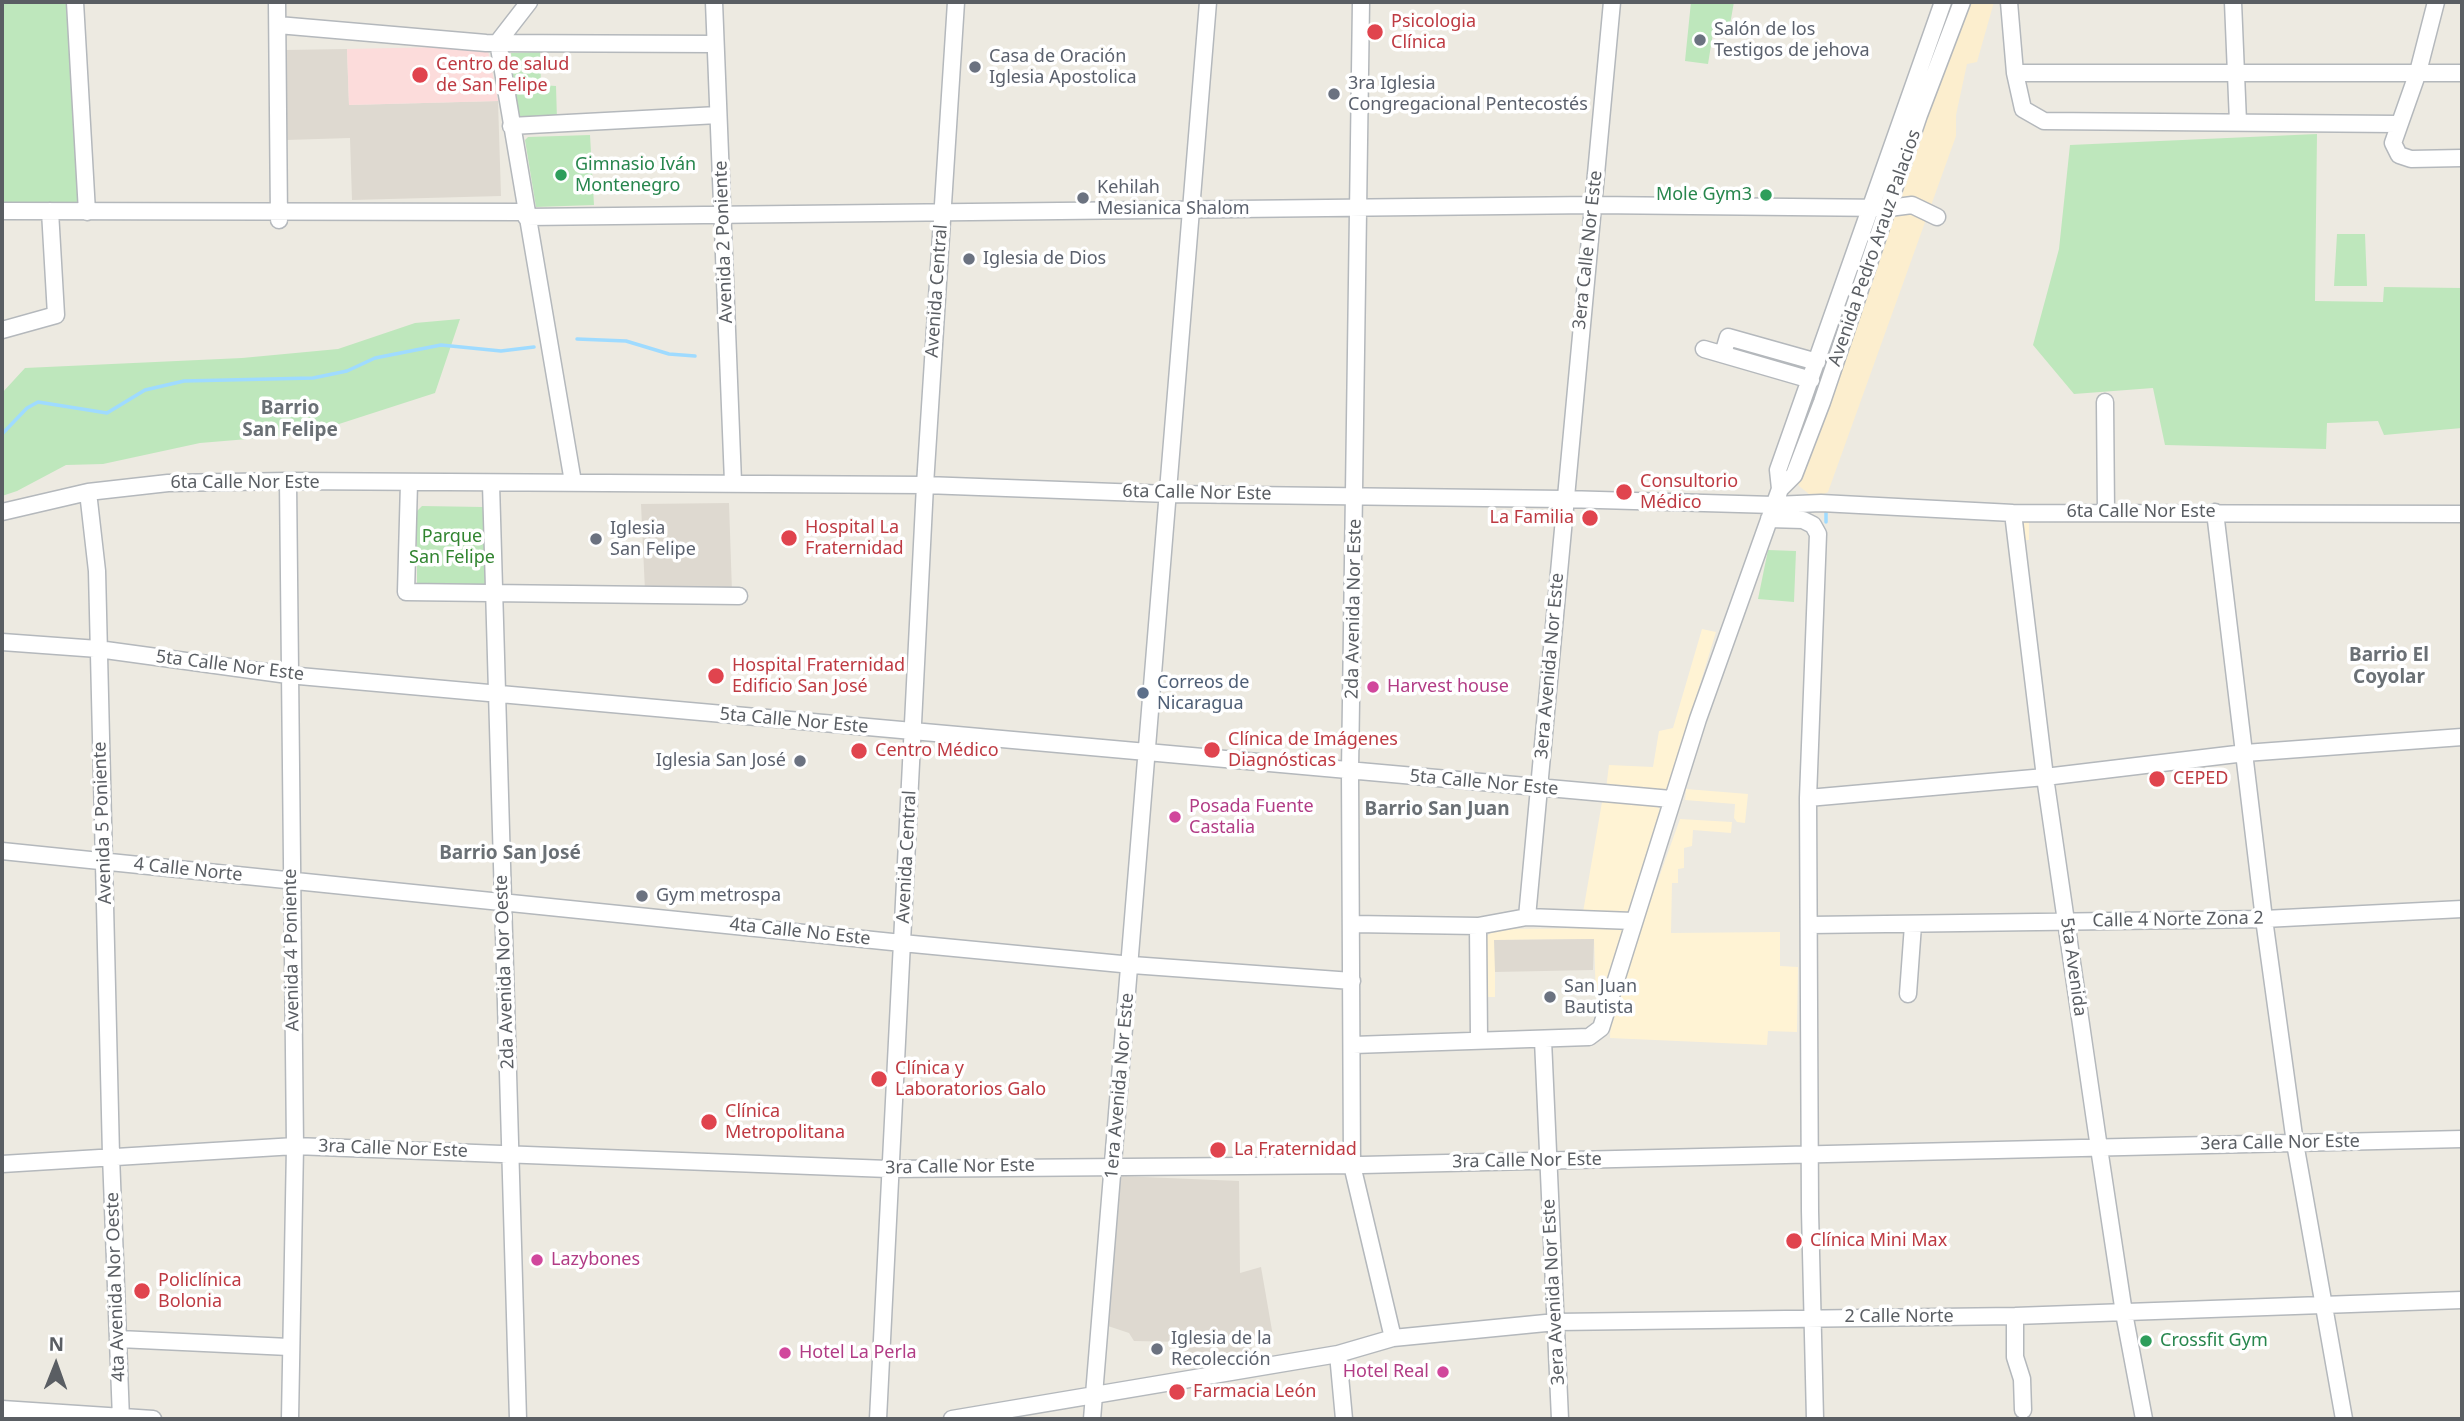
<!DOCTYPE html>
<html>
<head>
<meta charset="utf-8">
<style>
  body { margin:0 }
  #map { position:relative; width:2464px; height:1421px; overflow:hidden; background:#edeae1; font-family:"Noto Sans",sans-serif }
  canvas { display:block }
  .frame { position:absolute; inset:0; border:4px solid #5a5e63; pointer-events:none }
  .north { position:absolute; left:21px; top:1330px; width:70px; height:70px; -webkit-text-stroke:5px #fff; paint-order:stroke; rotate:1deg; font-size:19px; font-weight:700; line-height:28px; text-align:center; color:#5a5e63 }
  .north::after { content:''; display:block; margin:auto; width:24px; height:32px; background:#5a5e63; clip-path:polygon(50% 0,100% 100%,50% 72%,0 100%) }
</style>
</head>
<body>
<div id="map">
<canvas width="2464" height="1421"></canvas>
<div class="frame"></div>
<div class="north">N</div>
</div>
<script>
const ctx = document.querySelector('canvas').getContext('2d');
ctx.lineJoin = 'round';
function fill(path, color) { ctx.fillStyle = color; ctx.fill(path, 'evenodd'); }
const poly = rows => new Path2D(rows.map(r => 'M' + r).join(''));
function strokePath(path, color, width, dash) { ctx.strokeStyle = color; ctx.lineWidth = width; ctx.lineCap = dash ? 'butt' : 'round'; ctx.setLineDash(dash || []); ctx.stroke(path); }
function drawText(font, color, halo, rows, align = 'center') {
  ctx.font = font + ' "Noto Sans",sans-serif'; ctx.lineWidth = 7; ctx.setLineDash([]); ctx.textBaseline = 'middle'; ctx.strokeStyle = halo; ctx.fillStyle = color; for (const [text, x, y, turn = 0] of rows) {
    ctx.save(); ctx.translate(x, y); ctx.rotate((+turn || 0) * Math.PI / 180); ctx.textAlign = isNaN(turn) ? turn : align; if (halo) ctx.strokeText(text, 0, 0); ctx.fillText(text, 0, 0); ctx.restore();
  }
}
fill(poly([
  [2028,518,2192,519,2193,523,2029,522,2029,540,2024,540,2022,522],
  [1702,629,1716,632,1668,789,1662,792,1606,789,1609,765,1653,767,1659,731,1673,728],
  [1686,789,1748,794,1745,823,1737,822,1734,818,1735,804,1685,800],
  [1602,802,1655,803,1661,811,1630,911,1625,915,1582,918],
  [1680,819,1732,822,1731,833,1693,830,1692,846,1684,848,1684,868,1678,869,1678,883,1672,883,1671,933,1780,932,1780,966,1798,967,1797,1032,1768,1031,1767,1045,1610,1038,1611,1011],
  [1630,928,1597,1028,1594,939,1495,940,1495,997,1484,997,1483,939,1496,929]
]), '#fff3d4');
fill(poly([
  [347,49,349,105,498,101,501,196,352,200,350,138,286,140,284,50],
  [729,503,732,592,645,591,641,504],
  [1594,939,1593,970,1495,972,1494,940],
  [1120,1176,1239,1181,1240,1273,1261,1267,1274,1342,1251,1341,1252,1354,1205,1361,1185,1352,1182,1342,1134,1341,1129,1333,1105,1325]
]), '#ded9d0');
fill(poly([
  [487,46,498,101,349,105,347,49]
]), '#fcdcdb');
fill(poly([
  [2,2,70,2,81,205,2,204],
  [1691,2,1734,2,1729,30,1714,27,1708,64,1685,61],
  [540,52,541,85,556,86,557,120,517,118,511,53],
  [2317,134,2315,301,2383,302,2384,287,2462,288,2462,428,2384,435,2378,421,2327,423,2326,449,2165,445,2153,388,2074,394,2033,345,2059,249,2070,145],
  [590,135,594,205,536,207,525,140,528,137],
  [2337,234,2365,234,2367,286,2334,286],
  [460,319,435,393,308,434,200,443,103,464,66,465,17,491,2,496,2,393,25,368,242,358,338,349,415,323],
  [422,506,483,507,487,512,488,582,484,588,417,584,417,511],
  [1768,550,1796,551,1794,602,1758,599]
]), '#bee7bc');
fill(poly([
  [1975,2,1994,2,1977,62,1967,64,1956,115,1956,136,1828,492,1822,495,1809,494,1799,486,1794,475,1967,6]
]), '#fceece');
strokePath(poly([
  [577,339,626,341,669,354,695,356],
  [2,434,27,408,38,402,107,413,145,390,184,381,313,378,347,371,375,358,441,345,501,351,534,347],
  [1826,522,1826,507]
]), '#9fdbff', 3.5);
const minor = poly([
  [75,2,87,212],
  [277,2,279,220],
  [529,2,498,42,573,482],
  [714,2,733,482],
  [1361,2,1350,771,1352,1165,1393,1338],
  [2009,2,2015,73,2462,73],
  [2233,2,2238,122],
  [2436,2,2418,72,2393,143,2399,155,2411,159,2462,158],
  [278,25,486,43,715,44],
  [2015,73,2023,109,2044,121,2397,124],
  [511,126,718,115],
  [2,211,525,212],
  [526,217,1593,205,1889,208,1912,205,1937,217],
  [2,330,56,315,50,211],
  [1704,349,1811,380],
  [1723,354,1728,337,1817,362],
  [2105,402,2106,512],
  [288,481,295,1146,290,1419],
  [409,483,406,592,739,596],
  [491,484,518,1419],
  [1780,489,1778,470,1943,2],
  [88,492,97,571,111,1155,121,1419],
  [2,512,88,492,168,483,288,481,925,485,1169,494,1564,499,1774,505,1821,503,2013,513,2462,514],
  [2215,512,2264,919,2295,1143,2344,1419],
  [2013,513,2045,777,2099,1148,2124,1313,2144,1419],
  [1769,519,1803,520,1813,525,1818,534,1808,798,1810,1211,1815,1419],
  [2,642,98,649,288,675,1671,799],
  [1808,798,2045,777,2245,753,2462,737],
  [2,851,902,943,1132,965,1352,981],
  [1527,917,1612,2],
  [1353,924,1478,926,1527,917,1633,921],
  [1810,925,2264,919,2462,909],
  [1478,926,1479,1039],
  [1908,994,1913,925],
  [1543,1040,1560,1419],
  [1353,1045,1589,1037,1601,1028,1698,719,1780,489,1794,475,1822,402,1919,115,1962,2],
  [2,1164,295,1146,888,1169,1362,1165,2462,1139],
  [2015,1316,2015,1357,2022,1379,2023,1410],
  [119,1339,289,1347],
  [1338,1354,1344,1419],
  [2,1409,153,1419],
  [878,1419,925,485,956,2],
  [952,1419,1338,1354,1393,1338,1556,1322,2015,1316,2462,1300],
  [1092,1419,1208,2]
]);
strokePath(minor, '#b4b8bc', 19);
strokePath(minor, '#fff', 16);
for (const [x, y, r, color] of [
  [1375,32,9,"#e0444e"],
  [1700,40,7,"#6b7280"],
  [975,67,7,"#6b7280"],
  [420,75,9,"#e0444e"],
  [1334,94,7,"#6b7280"],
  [561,175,7,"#2e9e5b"],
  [1766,195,7,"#2e9e5b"],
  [1083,198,7,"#6b7280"],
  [969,259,7,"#6b7280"],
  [1624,492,9,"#e0444e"],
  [1590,518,9,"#e0444e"],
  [789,538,9,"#e0444e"],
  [596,539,7,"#6b7280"],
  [716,676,9,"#e0444e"],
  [1373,687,7,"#d1479c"],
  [1143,693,7,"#5c6f8a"],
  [1212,750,9,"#e0444e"],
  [859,751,9,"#e0444e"],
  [800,761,7,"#6b7280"],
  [2157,779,9,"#e0444e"],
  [1175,817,7,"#d1479c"],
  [642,896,7,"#6b7280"],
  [1550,997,7,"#6b7280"],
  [879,1079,9,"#e0444e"],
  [709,1122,9,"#e0444e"],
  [1218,1150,9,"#e0444e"],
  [1794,1241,9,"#e0444e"],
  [537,1260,7,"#d1479c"],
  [142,1291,9,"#e0444e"],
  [2146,1341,7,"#2e9e5b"],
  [1157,1349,7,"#6b7280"],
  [785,1353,7,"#d1479c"],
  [1443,1372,7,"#d1479c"],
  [1177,1392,9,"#e0444e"]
]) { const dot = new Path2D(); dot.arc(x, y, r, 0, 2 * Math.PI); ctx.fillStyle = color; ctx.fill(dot); strokePath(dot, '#fff', 2.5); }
drawText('18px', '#be3a42', '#fff', [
  ["Psicologia",1391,22],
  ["Clínica",1391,43],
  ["Centro de salud",436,65],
  ["de San Felipe",436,86],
  ["Consultorio",1640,482],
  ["Médico",1640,503],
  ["La Familia",1574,518,"right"],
  ["Hospital La",805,528],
  ["Fraternidad",805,549],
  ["Hospital Fraternidad",732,666],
  ["Edificio San José",732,687],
  ["Clínica de Imágenes",1228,740],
  ["Diagnósticas",1228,761],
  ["Centro Médico",875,751],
  ["CEPED",2173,779],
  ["Clínica y",895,1069],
  ["Laboratorios Galo",895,1090],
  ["Clínica",725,1112],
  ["Metropolitana",725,1133],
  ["La Fraternidad",1234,1150],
  ["Clínica Mini Max",1810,1241],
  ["Policlínica",158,1281],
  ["Bolonia",158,1302],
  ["Farmacia León",1193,1392]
], 'left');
drawText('18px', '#5b616d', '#fff', [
  ["Salón de los",1714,30],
  ["Testigos de jehova",1714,51],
  ["Casa de Oración",989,57],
  ["Iglesia Apostolica",989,78],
  ["3ra Iglesia",1348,84],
  ["Congregacional Pentecostés",1348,105],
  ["Kehilah",1097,188],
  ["Mesianica Shalom",1097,209],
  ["Iglesia de Dios",983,259],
  ["Iglesia",610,529],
  ["San Felipe",610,550],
  ["Iglesia San José",786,761,"right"],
  ["Gym metrospa",656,896],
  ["San Juan",1564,987],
  ["Bautista",1564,1008],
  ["Iglesia de la",1171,1339],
  ["Recolección",1171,1360]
], 'left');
drawText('18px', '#27864d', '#fff', [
  ["Gimnasio Iván",575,165],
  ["Montenegro",575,186],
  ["Mole Gym3",1752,195,"right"],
  ["Crossfit Gym",2160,1341]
], 'left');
drawText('18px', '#5a5e63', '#fff', [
  ["Avenida 2 Poniente",724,242,-92],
  ["Avenida Pedro Arauz Palacios",1875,248,-71],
  ["3era Calle Nor Este",1588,250,-84],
  ["Avenida Central",937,291,-86],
  ["6ta Calle Nor Este",245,483],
  ["6ta Calle Nor Este",1197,493,1],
  ["6ta Calle Nor Este",2141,512],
  ["2da Avenida Nor Este",1354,609,-89],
  ["5ta Calle Nor Este",230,666,7],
  ["3era Avenida Nor Este",1550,666,-85],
  ["5ta Calle Nor Este",794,721,5],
  ["5ta Calle Nor Este",1484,783,5],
  ["Avenida 5 Poniente",103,823,-92],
  ["Avenida Central",907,857,-87],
  ["4 Calle Norte",188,870,6],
  ["Calle 4 Norte Zona 2",2178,920,-1],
  ["4ta Calle No Este",800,932,6],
  ["Avenida 4 Poniente",292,950,-91],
  ["5ta Avenida",2073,967,82],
  ["2da Avenida Nor Oeste",505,972,-92],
  ["1era Avenida Nor Este",1120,1086,-85],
  ["3era Calle Nor Este",2280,1143,-1],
  ["3ra Calle Nor Este",393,1149,2],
  ["3ra Calle Nor Este",1527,1161,-1],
  ["3ra Calle Nor Este",960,1167,-1],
  ["4ta Avenida Nor Oeste",116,1287,-92],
  ["3era Avenida Nor Este",1554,1292,-93],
  ["2 Calle Norte",1899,1317]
]);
drawText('18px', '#318430', '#fff', [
  ["Parque",452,537],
  ["San Felipe",452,558]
]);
drawText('18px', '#4e5e75', '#fff', [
  ["Correos de",1157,683],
  ["Nicaragua",1157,704]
], 'left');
drawText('18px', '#b23c85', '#fff', [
  ["Harvest house",1387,687],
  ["Posada Fuente",1189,807],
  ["Castalia",1189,828],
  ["Lazybones",551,1260],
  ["Hotel La Perla",799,1353],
  ["Hotel Real",1429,1372,"right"]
], 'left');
drawText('bold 19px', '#6a7075', '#fff', [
  ["Barrio",290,409],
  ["San Felipe",290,431],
  ["Barrio El",2389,656],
  ["Coyolar",2389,678],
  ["Barrio San Juan",1437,810],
  ["Barrio San José",510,854]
]);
</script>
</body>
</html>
